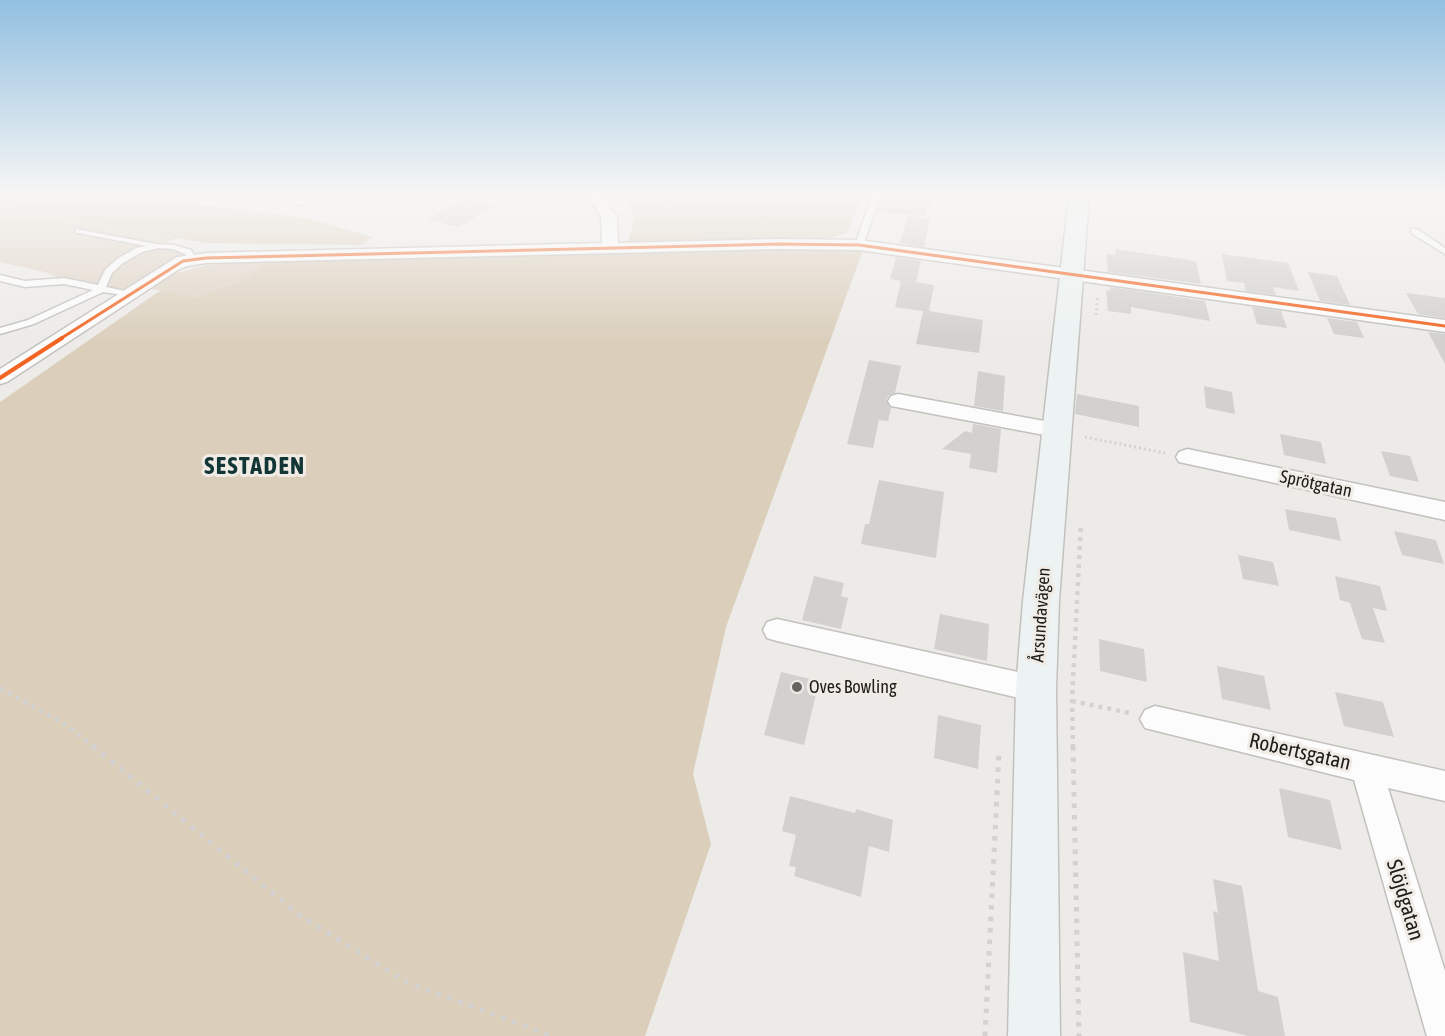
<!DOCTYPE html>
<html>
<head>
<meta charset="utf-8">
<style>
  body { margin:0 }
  canvas { display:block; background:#edebe8 }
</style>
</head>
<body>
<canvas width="1445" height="1036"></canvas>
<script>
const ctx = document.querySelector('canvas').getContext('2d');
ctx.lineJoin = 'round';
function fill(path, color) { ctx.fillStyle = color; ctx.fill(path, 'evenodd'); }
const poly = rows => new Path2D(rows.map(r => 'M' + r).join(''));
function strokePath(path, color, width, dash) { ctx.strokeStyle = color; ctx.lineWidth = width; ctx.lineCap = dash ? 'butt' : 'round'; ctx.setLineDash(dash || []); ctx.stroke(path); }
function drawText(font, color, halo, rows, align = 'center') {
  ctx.font = font + ' "Asap Condensed",sans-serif'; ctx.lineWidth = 6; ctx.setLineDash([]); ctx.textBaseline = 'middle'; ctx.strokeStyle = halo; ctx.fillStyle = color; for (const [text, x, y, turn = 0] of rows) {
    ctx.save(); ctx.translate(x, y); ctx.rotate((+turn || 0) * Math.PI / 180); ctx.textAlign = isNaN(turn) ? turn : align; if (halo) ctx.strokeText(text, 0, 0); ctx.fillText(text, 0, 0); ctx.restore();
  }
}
fill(poly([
  [0,205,178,237,161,245,174,247,193,259,127,294,64,281,49,273,0,262],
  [268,260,243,280,194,298,148,288,174,274,207,265]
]), '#dfd4c5');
fill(poly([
  [0,196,128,196,306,218,373,237,361,245,206,243,0,205],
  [624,196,863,196,847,233,826,239,628,242,635,216],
  [820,247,863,250,726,627,693,774,711,844,645,1036,0,1036,0,402,161,290,194,298,243,280,268,260]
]), '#dbcfbc');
fill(poly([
  [882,196,934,196,925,216,877,212],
  [466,197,496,205,459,227,428,219],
  [908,216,930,219,924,247,900,243],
  [1115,249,1196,261,1201,284,1108,272,1106,254,1116,255],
  [1222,254,1288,263,1299,291,1273,287,1276,295,1246,291,1244,283,1227,281],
  [896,257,921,261,916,282,934,285,929,311,983,320,979,353,916,344,923,311,895,307,901,281,890,279],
  [1308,272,1337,276,1350,305,1320,301],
  [1110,287,1205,301,1210,321,1131,307,1131,314,1108,311,1106,290,1110,291],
  [1406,293,1445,298,1445,318,1418,314],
  [1252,307,1281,311,1287,328,1257,324],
  [1327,318,1357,322,1364,338,1334,334],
  [1428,332,1445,334,1445,364],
  [869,360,901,366,895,393,889,395,886,400,891,408,888,421,879,420,873,448,847,444],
  [978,371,1005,376,1003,411,974,406],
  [1204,386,1232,392,1235,414,1206,408],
  [1077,394,1139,406,1139,427,1075,414],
  [973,424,1001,429,997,473,969,468,971,454,942,449,965,431,972,433],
  [1280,434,1321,442,1326,464,1284,455],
  [1381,451,1410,456,1419,482,1390,476],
  [879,480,944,492,936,558,861,544,865,524,869,524],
  [1285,509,1336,518,1341,541,1289,530],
  [1394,531,1436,540,1444,564,1402,555],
  [1238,555,1273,562,1279,586,1243,579],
  [814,576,844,583,841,596,848,598,841,629,802,620],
  [1335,576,1380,586,1387,611,1373,608,1385,643,1362,639,1350,603,1340,600],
  [940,614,989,624,987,661,934,649],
  [1099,639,1144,649,1147,682,1100,671],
  [1217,666,1264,676,1271,710,1222,699],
  [781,672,819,681,804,745,764,735],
  [1335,692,1383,702,1394,737,1344,726],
  [938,715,981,725,978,769,934,758],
  [1279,788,1330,800,1342,850,1288,837],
  [790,796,855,813,856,809,893,820,889,852,869,846,861,897,794,876,796,867,789,866,796,835,782,831],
  [1213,879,1242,886,1258,991,1278,997,1285,1036,1248,1036,1190,1022,1183,952,1219,961,1213,911,1218,913]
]), '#d2d1cf');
const service = poly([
  [300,196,308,196,302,205,296,205,295,203,300,196],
  [872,196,880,196,863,245,856,247,855,245,872,196],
  [76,229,156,244,174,245,191,250,197,259,190,261,185,254,173,249,159,248,142,252,123,263,112,273,106,287,130,292,130,296,103,292,34,324,0,334,0,328,28,320,93,290,64,284,25,287,0,281,0,275,25,281,64,278,98,285,105,270,117,259,136,248,146,246,79,233,76,233,76,229],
  [1411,229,1417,229,1445,248,1445,254,1411,233,1411,229]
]);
const minor = poly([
  [584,196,601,196,606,200,617,217,618,243,779,239,859,240,1445,320,1445,332,859,250,779,249,206,263,187,266,178,270,7,382,0,384,0,369,177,257,206,253,602,243,601,217,595,206,584,196],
  [898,394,1055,423,1063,425,1066,430,1063,435,1055,437,891,406,888,401,891,396,898,394],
  [1187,449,1445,502,1445,520,1179,462,1176,457,1179,452,1187,449],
  [777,619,1036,676,1046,680,1050,689,1046,698,1036,702,777,641,767,638,763,630,767,622,777,619],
  [1155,706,1445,771,1445,801,1388,788,1445,971,1445,1036,1427,1036,1426,1033,1354,780,1145,728,1140,719,1145,710,1155,706]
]);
const secondary = poly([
  [1069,196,1089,196,1059,601,1056,689,1060,1036,1008,1036,1016,689,1023,601,1069,196]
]);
strokePath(service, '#c3c1be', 3);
strokePath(minor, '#c3c1be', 3);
strokePath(secondary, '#c3c1be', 3);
strokePath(poly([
  [621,199,770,224],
  [1096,315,1098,295],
  [1085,437,1165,453]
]), '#d3d2d1', 3, [2, 3]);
strokePath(poly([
  [0,688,69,727,95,748],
  [1072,701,1130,713],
  [1073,748,1072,701,1081,523]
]), '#d3d2d1', 4.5, [4, 5]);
strokePath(poly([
  [93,746,298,914,408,983,552,1036],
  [1073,746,1079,1036],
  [985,1036,999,752]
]), '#d3d2d1', 5, [4.5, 7]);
fill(service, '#fcfcfc');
fill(minor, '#fcfcfc');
fill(secondary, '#ecf3f2');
strokePath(poly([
  [60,339,183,261,206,258,779,244,859,245,1445,326]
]), '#f26522', 3);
strokePath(poly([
  [0,378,62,338]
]), '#f26522', 4);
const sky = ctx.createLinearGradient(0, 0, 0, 341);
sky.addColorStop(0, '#92c0e0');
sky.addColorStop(0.57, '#f7f6f5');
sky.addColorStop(1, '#f7f6f500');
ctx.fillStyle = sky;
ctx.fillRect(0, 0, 1445, 341);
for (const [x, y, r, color] of [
  [797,687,6,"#666461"]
]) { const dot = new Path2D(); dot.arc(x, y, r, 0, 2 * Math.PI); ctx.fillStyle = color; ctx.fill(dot); strokePath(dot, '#f0ece5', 2); }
drawText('18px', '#1d1c19', '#f0ece5', [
  ["Sprötgatan",1316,484,12],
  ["Årsundavägen",1041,615,-86]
]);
drawText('18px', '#1d1c19', '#f0ece5', [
  ["Oves Bowling",809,687]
], 'left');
drawText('21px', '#1d1c19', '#f0ece5', [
  ["Robertsgatan",1300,752,13],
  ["Slöjdgatan",1405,900,73]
]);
ctx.letterSpacing = '1.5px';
drawText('bold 24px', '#123536', '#f0ece5', [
  ["SESTADEN",255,466]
]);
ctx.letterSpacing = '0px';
</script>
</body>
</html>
